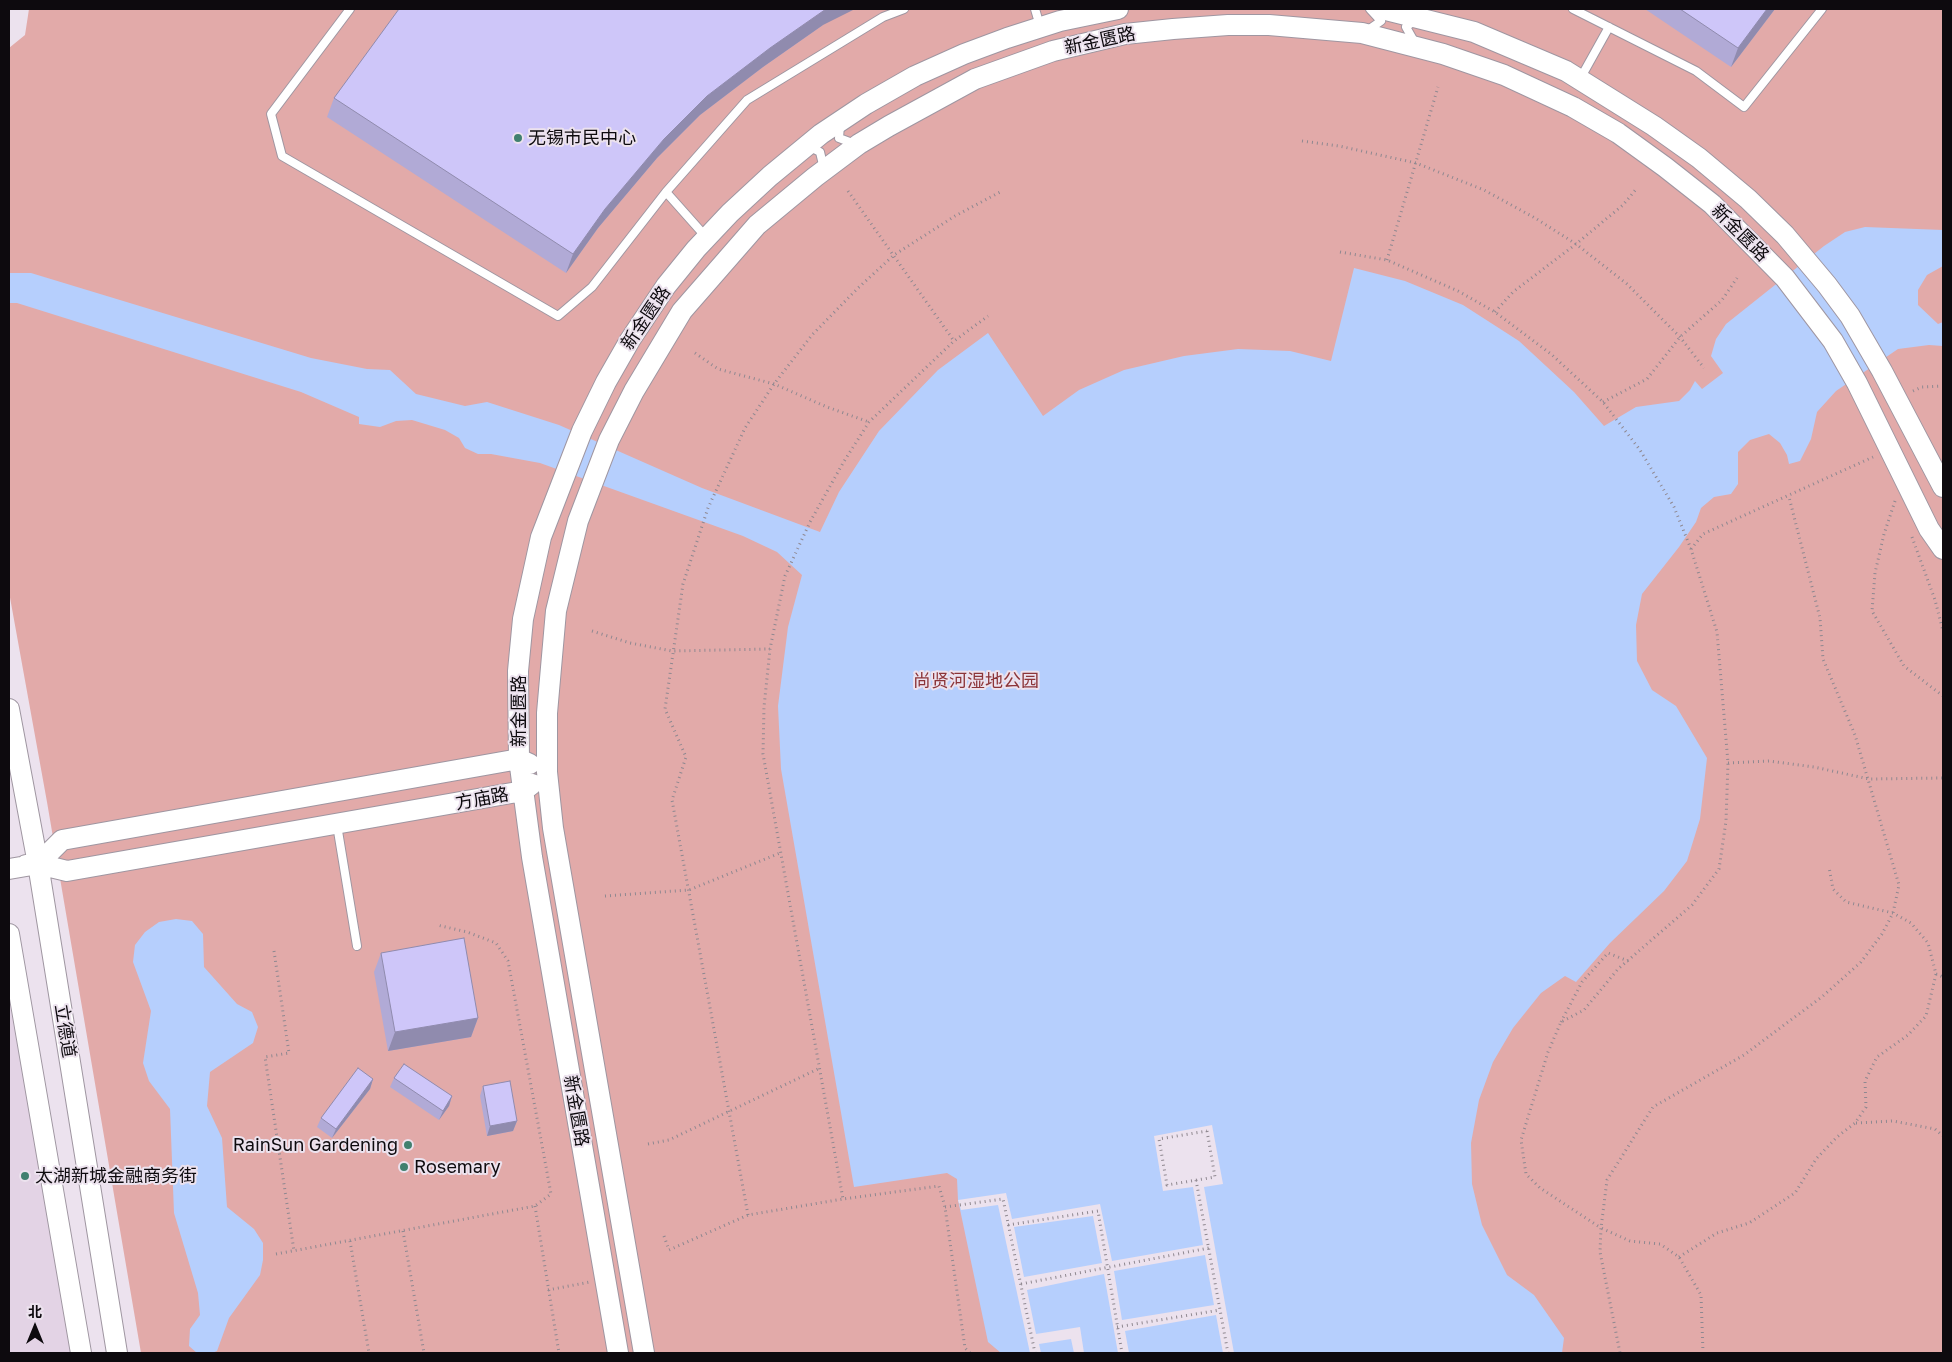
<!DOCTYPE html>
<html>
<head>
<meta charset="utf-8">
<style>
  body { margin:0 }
  #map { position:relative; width:1952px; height:1362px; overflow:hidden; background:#ece2ee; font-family:"Golos Text","Noto Sans SC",sans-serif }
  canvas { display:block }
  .frame { position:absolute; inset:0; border:10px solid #0d0a0e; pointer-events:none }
  .north { position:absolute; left:10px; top:1302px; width:50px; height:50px; -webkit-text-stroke:4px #ece2ee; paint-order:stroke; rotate:0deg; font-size:14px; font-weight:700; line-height:20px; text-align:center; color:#0d0a0e }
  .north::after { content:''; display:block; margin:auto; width:18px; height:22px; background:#0d0a0e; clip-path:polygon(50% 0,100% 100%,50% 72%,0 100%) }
</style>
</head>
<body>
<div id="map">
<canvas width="1952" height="1362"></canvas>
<div class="frame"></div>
<div class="north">北</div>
</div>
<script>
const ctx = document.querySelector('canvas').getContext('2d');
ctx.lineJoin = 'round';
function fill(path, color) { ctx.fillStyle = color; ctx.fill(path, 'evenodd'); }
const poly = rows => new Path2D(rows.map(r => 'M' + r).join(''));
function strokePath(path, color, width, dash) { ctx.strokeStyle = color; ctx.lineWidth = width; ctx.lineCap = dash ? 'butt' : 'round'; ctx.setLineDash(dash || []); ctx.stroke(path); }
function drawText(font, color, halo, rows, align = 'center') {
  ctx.font = font + ' "Golos Text","Noto Sans SC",sans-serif'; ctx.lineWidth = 4; ctx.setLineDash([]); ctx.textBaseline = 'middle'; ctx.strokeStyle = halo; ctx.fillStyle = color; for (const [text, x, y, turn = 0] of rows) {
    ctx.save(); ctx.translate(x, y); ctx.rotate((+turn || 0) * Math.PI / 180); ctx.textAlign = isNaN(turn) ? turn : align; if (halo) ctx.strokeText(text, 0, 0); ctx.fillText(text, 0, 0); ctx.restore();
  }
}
fill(poly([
  [9,999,74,1353,9,1353]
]), '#e3d3e5');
fill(poly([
  [29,9,1943,9,1943,1353,141,1353,47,802,9,592,9,48,25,35]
]), '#e2aaa9');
fill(poly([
  [1865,227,1943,230,1943,266,1927,275,1918,290,1918,305,1938,324,1943,322,1943,346,1929,345,1898,349,1836,391,1817,412,1811,439,1800,461,1789,464,1787,455,1780,443,1769,434,1750,440,1738,452,1738,484,1731,494,1714,497,1701,508,1696,522,1679,547,1642,594,1636,625,1637,661,1652,690,1676,706,1707,758,1700,819,1687,861,1664,891,1610,943,1576,982,1565,976,1541,993,1513,1028,1493,1062,1479,1100,1471,1143,1472,1184,1482,1225,1507,1275,1534,1295,1564,1338,1562,1353,1001,1353,988,1342,958,1200,957,1179,947,1173,854,1187,781,769,778,706,788,627,802,575,777,552,743,536,540,463,491,454,478,454,465,448,459,438,445,430,412,420,396,421,380,427,359,424,359,417,301,392,17,303,9,303,9,273,31,273,311,358,367,369,390,370,416,394,465,406,487,402,559,425,702,488,820,532,839,492,879,431,938,370,988,333,1043,416,1079,390,1124,370,1184,356,1238,349,1290,351,1331,361,1354,268,1405,281,1463,305,1519,341,1574,392,1604,426,1636,407,1679,401,1690,390,1695,381,1702,389,1723,373,1711,356,1716,339,1726,324,1824,246,1845,232],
  [176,919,192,921,203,934,204,967,237,1004,252,1012,258,1027,253,1043,210,1072,207,1106,222,1138,227,1207,254,1229,263,1243,263,1260,260,1275,229,1318,217,1351,212,1353,197,1353,189,1346,190,1329,200,1315,198,1293,174,1213,170,1109,149,1081,143,1063,151,1011,133,962,135,945,145,932,159,922]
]), '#b6cffd');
fill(poly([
  [1212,1125,1223,1184,1204,1187,1234,1353,1223,1353,1216,1315,1125,1331,1129,1353,1118,1353,1104,1274,1027,1290,1036,1334,1080,1327,1084,1353,1074,1353,1071,1339,1039,1344,1041,1353,1030,1353,998,1205,961,1210,958,1200,1006,1193,1012,1219,1100,1204,1112,1261,1203,1245,1193,1187,1163,1191,1154,1136],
  [1093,1216,1102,1263,1024,1277,1014,1227],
  [1205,1255,1214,1305,1122,1320,1114,1271]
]), '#ece2ee');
const service = poly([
  [350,9,271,114,282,156,558,316,592,287,666,192,747,100,883,17,904,9],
  [1035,9,1040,26],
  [1573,9,1696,71,1744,107,1822,9],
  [1368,30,1381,21,1370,9],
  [1415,43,1406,27,1415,20],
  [1580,79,1609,27],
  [840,125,839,138,855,144],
  [807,149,812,148,820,152,824,169],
  [666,192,706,237],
  [337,825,357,946]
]);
const tertiary = poly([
  [1382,9,1474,32,1566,71,1654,126,1699,158,1748,199,1785,235,1827,285,1850,316,1882,371,1943,487],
  [9,709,38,864,117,1353],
  [26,865,38,864,67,871,523,791,532,784],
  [9,869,38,864,62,840,519,759,530,764],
  [9,934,81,1353],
  [618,1353,532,857,519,759,518,671,523,619,541,537,582,431,606,382,630,340,666,286,696,249,730,213,770,176,821,134,866,104,915,76,964,54,1007,38,1060,21,1118,9],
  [644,1353,553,828,547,772,547,713,556,611,578,521,609,440,634,391,682,311,757,225,815,177,859,144,889,126,975,79,1053,51,1125,34,1173,29,1228,25,1269,25,1362,33,1443,54,1504,75,1573,107,1618,133,1665,167,1712,204,1785,278,1833,341,1857,383,1929,529,1943,549]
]);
strokePath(service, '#9f96a1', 10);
strokePath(tertiary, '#9f96a1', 22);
strokePath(poly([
  [1302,141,1339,146,1416,163,1484,190,1535,218,1576,244,1627,284,1680,337,1704,368],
  [848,191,954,341],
  [1340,252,1387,260,1458,291,1495,312,1551,354,1603,402,1640,450,1674,507,1691,549,1717,632,1728,763,1726,821,1719,869,1692,905,1618,969,1584,1010,1561,1022,1548,1052,1521,1140,1526,1174,1540,1188,1601,1228,1600,1252,1620,1353],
  [1387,260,1438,87],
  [1495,312,1513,292,1576,244,1623,205,1637,188],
  [695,353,718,369,774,384,827,407,869,422],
  [1913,391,1922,387,1943,386],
  [1603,402,1647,379,1680,337,1722,300,1737,278],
  [1895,501,1884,534,1875,573,1872,611,1904,666,1943,696],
  [1912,537,1935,600,1943,631],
  [1691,549,1703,534,1873,457],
  [592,631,630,643,672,651,770,649],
  [1728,763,1769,761,1814,767,1869,779,1943,778],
  [605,896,689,890,780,853],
  [274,951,289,1053,265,1057,294,1251],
  [1936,974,1943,977],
  [1561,1022,1582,982,1608,953,1628,961],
  [1856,1123,1893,1121,1935,1129,1943,1136],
  [1207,1131,1215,1177,1167,1185,1159,1139,1207,1131],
  [648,1144,669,1140,820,1068],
  [1196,1180,1228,1353],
  [535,1206,559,1353],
  [945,1207,1003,1199,1035,1353],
  [748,1215,672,800,686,757,665,709,683,584,708,508,745,428,774,384,812,335,857,289,894,255,955,216,1002,191],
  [1008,1225,1098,1211,1122,1353],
  [403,1231,424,1353],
  [664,1236,669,1250,748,1215,843,1199],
  [350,1241,369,1353],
  [276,1254,535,1206,551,1194,508,961,496,943,467,932,437,925],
  [1679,1257,1717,1233,1749,1223,1795,1193,1816,1159,1837,1137,1855,1123,1866,1107,1865,1081,1877,1057,1908,1035,1926,1016,1936,974,1928,943,1911,923,1893,913,1846,902,1833,889,1829,867],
  [1021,1284,1209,1248],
  [548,1290,590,1282],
  [1117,1327,1220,1310],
  [970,1353,965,1348,945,1207,939,1186,843,1199,763,754,764,707,770,649,785,576,810,522,843,463,869,422,954,341,988,316],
  [1703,1353,1701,1295,1679,1257,1660,1244,1630,1241,1601,1228,1607,1180,1653,1107,1744,1055,1823,996,1861,962,1882,934,1893,913,1899,885,1855,735,1823,659,1820,618,1789,497]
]), '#8f8890', 3, [1, 4]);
strokePath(service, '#fff', 8);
strokePath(tertiary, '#fff', 20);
fill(poly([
  [1645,9,1775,9,1731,67],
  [823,25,763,67,700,115,657,158,598,228,566,273,327,117,334,98],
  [381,953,478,1018,471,1037,388,1051,374,972],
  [394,1078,452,1096,449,1106,439,1120,390,1087],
  [373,1079,370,1089,332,1138,317,1127,321,1118],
  [483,1086,517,1121,513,1131,487,1136,480,1096]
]), '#b1aad6');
fill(poly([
  [826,9,855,9,823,25,763,67,700,115,657,158,598,228,566,273,573,254,605,209,664,139,707,96,770,48],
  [1767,9,1775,9,1731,67,1738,48],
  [478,1018,471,1037,388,1051,395,1032],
  [373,1079,370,1089,332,1138,336,1129],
  [452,1096,449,1106,439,1120,443,1111],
  [517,1121,513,1131,487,1136,490,1126]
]), '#908bae');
const building = poly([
  [399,9,826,9,770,48,707,96,664,139,605,209,573,254,334,98,399,9],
  [1680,9,1767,9,1738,48,1680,9],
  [464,938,478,1018,395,1032,381,953,464,938],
  [404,1064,452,1096,443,1111,394,1078,404,1064],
  [358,1068,373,1079,336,1129,321,1118,358,1068],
  [510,1081,517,1121,490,1126,483,1086,510,1081]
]);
fill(building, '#cec6f9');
strokePath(building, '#908bae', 1);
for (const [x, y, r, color] of [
  [518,138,5,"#40806f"],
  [408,1145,5,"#40806f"],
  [404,1167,5,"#40806f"],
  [25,1176,5,"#40806f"]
]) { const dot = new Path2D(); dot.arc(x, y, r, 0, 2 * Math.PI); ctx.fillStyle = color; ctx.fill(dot); strokePath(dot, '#ece2ee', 2); }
drawText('18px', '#0d0a0e', '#ece2ee', [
  ["新金匮路",1100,41,-12],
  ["新金匮路",1740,233,45],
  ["新金匮路",646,318,-56],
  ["新金匮路",519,711,-90],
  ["方庙路",482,799,-10],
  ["立德道",65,1031,81],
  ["新金匮路",576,1111,80]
]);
drawText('18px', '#0d0a0e', '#ece2ee', [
  ["无锡市民中心",528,138],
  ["RainSun Gardening",398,1145,"right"],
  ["Rosemary",414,1167],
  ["太湖新城金融商务街",35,1176]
], 'left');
drawText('18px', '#8b3539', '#ece2ee', [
  ["尚贤河湿地公园",976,681]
]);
</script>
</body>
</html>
